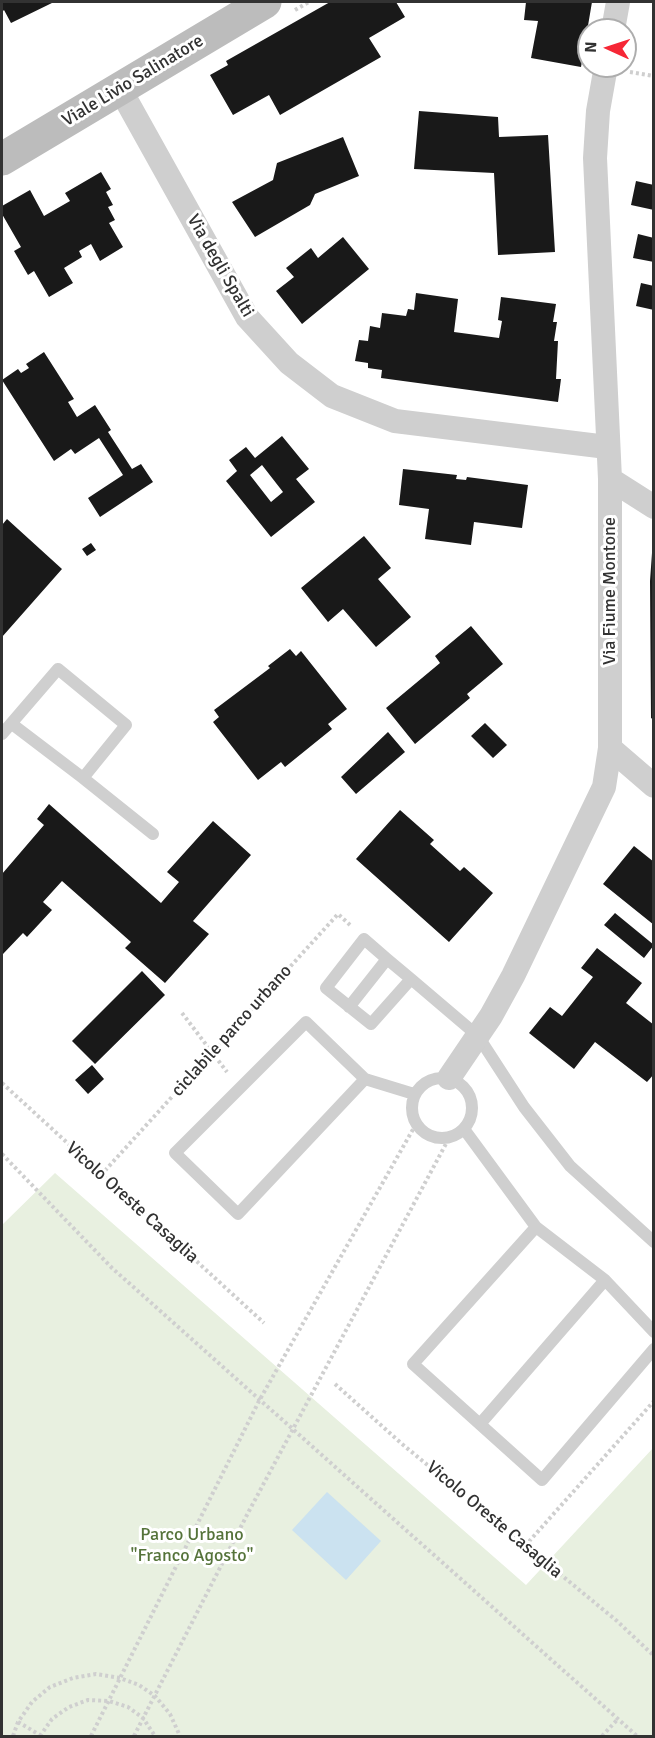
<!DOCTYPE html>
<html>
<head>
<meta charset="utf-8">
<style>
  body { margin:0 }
  #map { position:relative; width:655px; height:1738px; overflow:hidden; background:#fff; font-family:Signika,sans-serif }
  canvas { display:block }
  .frame { position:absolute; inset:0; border:3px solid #323232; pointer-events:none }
  .north { position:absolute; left:577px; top:18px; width:60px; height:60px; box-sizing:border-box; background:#fff; border:2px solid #adadad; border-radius:50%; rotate:273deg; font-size:16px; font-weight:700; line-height:24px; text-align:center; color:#323232 }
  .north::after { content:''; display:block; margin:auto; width:21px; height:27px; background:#f62736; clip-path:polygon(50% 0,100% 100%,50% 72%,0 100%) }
</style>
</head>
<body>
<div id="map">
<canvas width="655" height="1738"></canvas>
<div class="frame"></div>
<div class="north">N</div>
</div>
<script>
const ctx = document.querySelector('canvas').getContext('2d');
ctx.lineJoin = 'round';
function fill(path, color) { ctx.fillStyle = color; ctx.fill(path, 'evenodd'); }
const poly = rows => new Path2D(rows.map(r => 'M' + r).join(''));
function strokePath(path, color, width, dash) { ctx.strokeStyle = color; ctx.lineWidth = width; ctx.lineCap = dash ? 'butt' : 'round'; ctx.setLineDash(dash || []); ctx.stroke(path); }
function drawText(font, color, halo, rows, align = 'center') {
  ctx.font = font + ' Signika,sans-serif'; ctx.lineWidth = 6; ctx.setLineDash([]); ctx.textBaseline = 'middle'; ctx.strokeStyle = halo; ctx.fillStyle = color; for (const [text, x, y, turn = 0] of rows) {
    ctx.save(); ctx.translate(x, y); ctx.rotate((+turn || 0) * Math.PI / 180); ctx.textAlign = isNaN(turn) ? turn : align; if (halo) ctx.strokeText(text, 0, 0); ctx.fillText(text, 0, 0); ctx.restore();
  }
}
fill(poly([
  [55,1173,526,1585,653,1448,653,1736,2,1736,2,1222,3,1224]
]), '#e8f0e0');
fill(poly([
  [327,1492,381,1541,346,1580,292,1530]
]), '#cbe2f0');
fill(poly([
  [2,2,54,2,11,23,4,10,2,12],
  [330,2,396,2,405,17,369,38,381,57,280,115,269,95,233,115,210,75,228,65,226,61],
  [526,2,592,2,581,67,531,58,538,21,524,20],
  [419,111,498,117,499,137,548,135,555,252,498,255,494,173,414,169],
  [343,137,359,176,315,194,310,205,255,237,232,202,273,180,277,163],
  [101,172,111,189,106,192,113,205,108,207,115,220,109,223,123,247,100,261,91,244,79,251,82,257,64,268,73,283,49,297,34,271,28,275,14,251,21,247,2,214,2,206,30,190,44,216,70,201,65,193],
  [636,181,654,185,654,210,631,205],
  [638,234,654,238,654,262,633,258],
  [343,237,369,269,302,324,276,291,294,277,286,268,311,248,318,258],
  [641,283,654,286,654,310,636,306],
  [416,293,458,299,454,332,499,338,502,321,498,320,501,297,556,304,553,322,557,322,554,341,558,341,556,379,561,379,558,402,381,378,382,370,368,368,368,363,355,361,359,340,368,341,370,326,380,328,382,313,406,316,408,309,414,310],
  [44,352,74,399,68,402,77,417,95,405,111,430,108,432,132,469,141,464,153,482,100,517,88,498,123,475,99,438,75,454,71,449,54,461,2,380,18,369,21,373,29,368,26,364],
  [282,436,309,469,296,479,315,502,271,537,226,481,237,471,229,460,246,447,255,458],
  [262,465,283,492,271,502,250,475],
  [403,469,457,475,456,479,466,480,467,477,528,485,522,528,474,522,471,545,425,539,429,509,399,505],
  [7,519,62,569,2,637,2,525],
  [364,536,391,568,378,579,411,617,376,647,343,609,328,622,301,588],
  [91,543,96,550,87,556,82,549],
  [652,553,654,554,654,720,651,718,650,581],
  [471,626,503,664,467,694,470,698,415,744,386,708,440,663,435,656],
  [290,649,296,656,301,651,347,709,328,724,332,729,285,767,281,762,258,780,213,722,219,717,214,710,270,668,268,666],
  [485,723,507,745,493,758,471,736],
  [388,732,405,752,356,794,341,777],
  [49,804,161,903,179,882,167,872,213,821,251,855,193,921,209,934,165,983,125,948,131,942,62,881,43,902,52,910,27,937,23,933,3,954,2,952,2,874,44,825,37,819],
  [400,810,434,840,430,844,460,871,464,867,493,893,449,942,356,859],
  [634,846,654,862,654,925,603,884],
  [615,913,654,945,644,958,604,925],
  [597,948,642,983,626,1003,654,1025,654,1074,647,1082,595,1042,574,1069,529,1033,550,1007,562,1016,593,977,581,968],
  [142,971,165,995,95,1064,72,1041],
  [92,1065,104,1079,88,1094,75,1080]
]), '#191919');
strokePath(poly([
  [295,10,309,2],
  [630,72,654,76],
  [182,1013,227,1072],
  [2,1083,264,1323],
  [2,1154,112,1268,637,1736],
  [101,1175,338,914,350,925],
  [335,1384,402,1444,617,1621,654,1656],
  [525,1546,654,1401],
  [18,1722,40,1735],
  [13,1736,18,1722,32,1702,50,1687,73,1678,96,1674,120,1678,139,1685,155,1696,170,1714,180,1736],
  [40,1736,52,1719,69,1707,88,1700,109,1701,128,1707,143,1718,155,1736],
  [91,1736,259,1401,416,1124],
  [134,1736,249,1511,448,1140],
  [602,1736,617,1720]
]), '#cfcfcf', 4, [3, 3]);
strokePath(poly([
  [12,724,83,778],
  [2,734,58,669,126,725,83,778,153,834],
  [411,979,371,1024,326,988,364,939,387,959,411,979,478,1036,524,1107,570,1166,654,1242],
  [349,1007,387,959],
  '412 1108a30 30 0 1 1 60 0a30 30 0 1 1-60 0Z',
  [365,1079,238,1214,175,1153,306,1022,365,1079,414,1094],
  [464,1129,536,1227,605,1280,654,1332],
  [536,1227,413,1364,542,1480,654,1349],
  [480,1424,605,1280]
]), '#cfcfcf', 12);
strokePath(poly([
  [613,30,618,2],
  [120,89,247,317,289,363,332,396,395,421,607,447],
  [610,479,654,507],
  [610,748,654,786],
  [449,1078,491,1016,513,976,604,787,610,748,610,479,595,158,598,111,606,66]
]), '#cfcfcf', 24);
strokePath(poly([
  [2,159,265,2]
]), '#bcbcbc', 33);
drawText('18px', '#323232', '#fff', [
  ["Viale Livio Salinatore",133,81,-31],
  ["Via degli Spalti",220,266,60],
  ["Via Fiume Montone",610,591,-90],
  ["ciclabile parco urbano",232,1031,-48],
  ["Vicolo Oreste Casaglia",132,1203,42],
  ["Vicolo Oreste Casaglia",494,1520,40]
]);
drawText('18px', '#55733a', '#fff', [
  ["Parco Urbano",192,1535],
  ["\"Franco Agosto\"",192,1556]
]);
</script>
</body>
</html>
